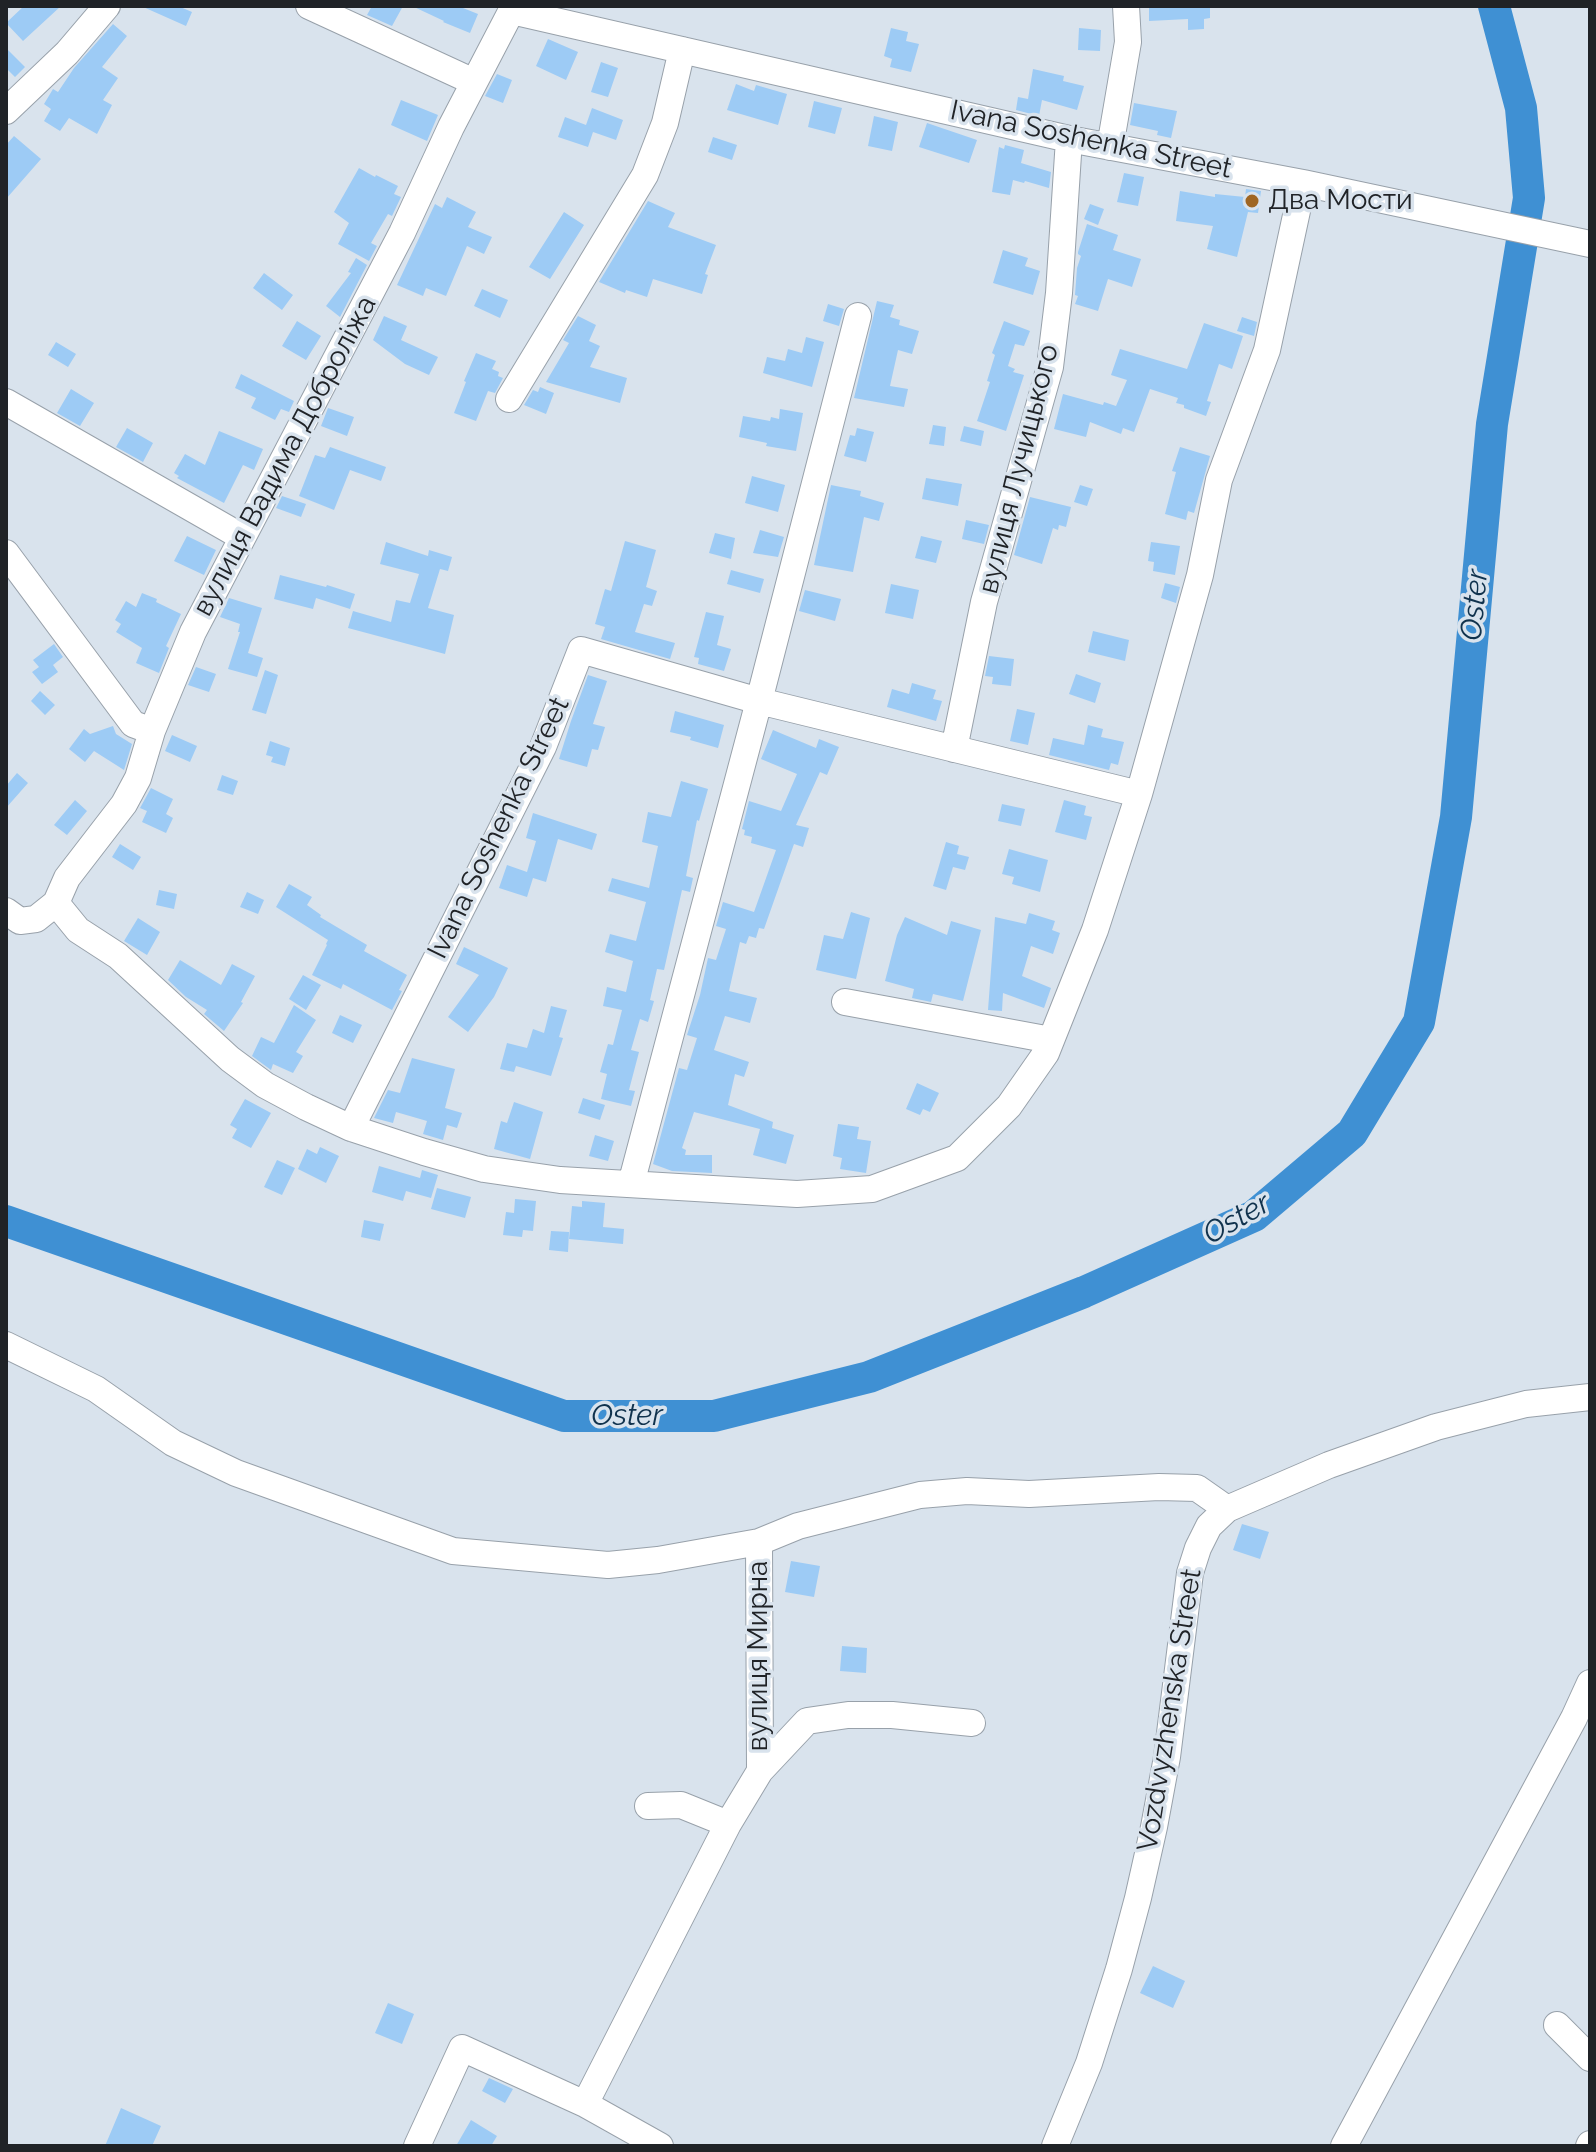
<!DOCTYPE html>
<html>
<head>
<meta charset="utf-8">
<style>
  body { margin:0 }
  #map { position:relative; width:1596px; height:2152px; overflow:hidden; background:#d9e3ed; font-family:Raleway,sans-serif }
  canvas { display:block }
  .frame { position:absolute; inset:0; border:8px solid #202327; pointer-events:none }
</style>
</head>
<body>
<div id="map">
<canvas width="1596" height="2152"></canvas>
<div class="frame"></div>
</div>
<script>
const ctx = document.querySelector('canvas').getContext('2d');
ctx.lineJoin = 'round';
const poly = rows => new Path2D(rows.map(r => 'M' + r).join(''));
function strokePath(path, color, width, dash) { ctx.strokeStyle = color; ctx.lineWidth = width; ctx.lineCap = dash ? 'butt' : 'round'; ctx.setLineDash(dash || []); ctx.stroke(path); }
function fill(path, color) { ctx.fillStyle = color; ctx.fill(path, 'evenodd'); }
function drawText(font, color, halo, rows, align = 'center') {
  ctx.font = font + ' Raleway,sans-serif'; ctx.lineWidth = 7; ctx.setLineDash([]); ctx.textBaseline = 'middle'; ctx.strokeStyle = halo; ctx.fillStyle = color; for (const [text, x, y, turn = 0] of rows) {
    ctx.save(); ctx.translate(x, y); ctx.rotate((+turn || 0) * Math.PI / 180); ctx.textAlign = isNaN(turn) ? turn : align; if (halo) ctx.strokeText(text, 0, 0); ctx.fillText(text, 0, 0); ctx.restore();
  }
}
strokePath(poly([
  [6,1221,564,1416,714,1416,869,1377,1084,1292,1254,1216,1352,1133,1419,1022,1456,817,1492,424,1529,198,1521,108,1494,6]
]), '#3f90d3', 32);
fill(poly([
  [24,6,61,6,23,41,6,23],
  [141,6,178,6,192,12,186,26],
  [372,6,403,6,392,26,367,15],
  [412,6,458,6,478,14,470,33,443,22,444,21],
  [1149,6,1210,6,1210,18,1204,19,1204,29,1188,30,1188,19,1149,21],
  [113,24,127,36,102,67,118,78,103,100,112,105,97,134,69,118,60,131,44,121,51,109,44,104,53,89,58,92,74,68],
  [891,28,908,32,906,41,919,44,911,72,890,67,892,59,884,56],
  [1079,28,1101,30,1100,51,1078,50],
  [548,39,578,52,566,80,536,66],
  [6,48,25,67,15,77,6,68],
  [601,62,618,68,608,97,591,92],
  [1033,69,1064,76,1063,81,1084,86,1077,110,1042,100,1039,116,1016,110,1018,97,1028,99],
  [497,74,512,80,503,103,485,96],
  [736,84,754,91,756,85,787,94,778,125,727,110],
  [401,100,438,115,427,141,391,125],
  [814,101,842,108,835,134,808,127],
  [1134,103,1177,111,1171,138,1157,135,1158,131,1130,125],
  [592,108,623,120,616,140,593,132,588,147,558,137,565,117,586,125],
  [874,116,898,122,892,151,868,146],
  [927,123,977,140,969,163,919,147],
  [14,136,41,159,6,199,6,145],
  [713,137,737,145,732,160,708,152],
  [1005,145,1024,150,1021,163,1051,172,1049,188,1025,181,1024,183,1013,180,1010,195,992,192,999,147,1004,149],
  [359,168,375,177,376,175,398,186,394,194,401,197,392,216,388,214,371,243,377,246,369,261,338,244,349,223,334,212],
  [1124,173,1144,177,1138,206,1117,202],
  [1246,189,1261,191,1258,213,1248,212,1237,257,1207,249,1213,226,1176,221,1180,191,1215,197,1215,194,1245,197],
  [447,197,476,212,468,227,492,237,484,254,467,246,446,296,426,288,423,296,397,285,435,204,442,208],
  [648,201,675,213,668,227,716,245,705,274,708,275,702,294,653,279,647,297,626,290,625,293,599,282],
  [1090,204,1104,209,1098,225,1084,219],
  [564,212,584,225,550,279,529,267],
  [1087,224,1118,235,1113,250,1141,259,1132,287,1108,279,1098,311,1075,304,1078,296,1075,295,1077,268,1081,256,1078,254,1078,252],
  [1003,250,1028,258,1025,266,1040,271,1033,295,993,283],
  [356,258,367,265,340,317,326,306,351,273,348,272],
  [264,273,293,295,282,310,253,288],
  [482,289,508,300,500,318,474,306],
  [877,301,894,305,890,317,900,320,899,325,919,331,912,354,898,350,890,386,908,389,904,407,854,398],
  [828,304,844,309,839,326,823,321],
  [384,316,407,326,401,340,438,357,429,375,405,364,373,340],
  [578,316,596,325,589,341,600,346,590,367,627,378,620,403,546,382,569,343,563,340],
  [1242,317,1257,322,1254,336,1237,331],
  [297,321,321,336,306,360,282,346],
  [1004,321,1030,331,1024,346,1015,344,1008,366,1015,369,1013,372,1024,375,1006,431,977,421,990,382,987,381,995,355,992,353],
  [1204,323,1243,336,1232,369,1219,364,1207,401,1211,402,1206,416,1184,408,1184,405,1176,403,1178,398,1150,389,1134,432,1123,428,1121,434,1090,422,1086,437,1054,429,1063,394,1103,405,1104,402,1116,406,1127,380,1111,375,1120,349,1187,369],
  [806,337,824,342,812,387,763,373,767,357,785,361,788,349,802,353],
  [56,342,76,354,68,367,48,355],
  [476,353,496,361,492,369,499,372,498,376,503,378,495,393,488,391,476,421,454,413,466,382,464,381],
  [241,374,294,401,289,412,281,409,275,420,251,408,256,398,235,388],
  [540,387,554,393,546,414,524,405,533,390,538,392],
  [71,389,94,403,80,426,57,413],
  [328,408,354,417,347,436,321,426],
  [780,409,803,413,796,451,766,446,767,443,739,437,743,416,770,421,771,417,779,419],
  [933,425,946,427,944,446,929,444],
  [964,426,984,431,981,446,960,441],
  [127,428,153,443,143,462,116,447],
  [857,428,874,432,866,462,844,456,850,435,855,436],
  [219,431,263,449,254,470,243,465,224,503,177,478,179,476,174,473,185,454,205,465],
  [330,447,386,467,381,481,350,470,334,510,299,496,315,455,325,458],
  [1180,447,1210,456,1194,513,1188,511,1186,520,1165,514,1176,472,1172,471],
  [752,476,785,485,778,512,745,503],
  [926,478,962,484,958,506,922,499],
  [831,485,861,491,860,496,884,503,879,521,864,517,853,572,814,565],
  [1080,485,1093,489,1087,506,1074,502],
  [282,496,306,504,301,517,276,508],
  [1030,497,1071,507,1066,527,1059,525,1058,530,1053,528,1042,564,1014,555],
  [966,520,989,525,984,544,962,539],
  [760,530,784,537,778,557,753,553],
  [715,533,735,538,731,559,709,553],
  [187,536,216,550,204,575,174,561],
  [921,536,942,541,936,563,915,558],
  [625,541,656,550,646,587,657,591,652,606,644,604,635,632,675,643,670,659,601,639,605,627,595,624,605,589,611,591],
  [386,542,428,556,429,550,452,557,448,571,440,569,428,608,454,615,445,654,348,628,353,611,391,622,396,600,410,603,419,574,380,564],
  [1151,542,1180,546,1175,575,1153,571,1154,562,1148,561],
  [731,570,764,579,760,593,727,584],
  [280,575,326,587,327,585,355,594,350,609,316,598,313,609,274,599],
  [1165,583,1180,587,1176,603,1161,598],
  [891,584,919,590,913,619,885,613],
  [805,590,841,599,835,621,799,611],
  [142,593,157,599,156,602,181,614,166,646,169,648,159,673,136,663,142,648,116,632,121,624,115,620,126,601,136,607],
  [229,598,262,608,248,653,263,658,257,677,228,669,240,632,238,632,240,624,220,617],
  [706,612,724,616,717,645,731,649,724,671,698,664,699,658,694,657],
  [1093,631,1129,640,1125,661,1088,652],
  [54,644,63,657,53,665,58,672,42,684,32,672,39,667,33,660],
  [989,656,1014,659,1011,686,992,684,993,677,985,676],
  [196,667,216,674,209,692,188,685],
  [265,670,278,675,266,714,252,710],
  [1076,674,1101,683,1095,703,1069,694],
  [588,675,607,681,593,724,605,727,598,750,592,749,587,767,559,759,571,721],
  [912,683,936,690,933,699,942,701,936,721,887,707,892,689,909,694],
  [40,691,55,705,45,715,31,701],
  [1017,709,1035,713,1028,745,1010,741],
  [675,711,724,725,718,748,690,740,691,737,670,732],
  [1088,725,1103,729,1101,737,1124,742,1118,765,1111,763,1109,770,1049,755,1053,738,1084,745],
  [113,726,116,734,132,744,124,770,94,751,85,762,69,749,84,729,90,734],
  [773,730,816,748,819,739,839,747,827,775,820,772,796,825,809,828,803,847,794,844,764,929,759,928,756,938,749,936,746,944,740,942,729,991,757,998,750,1023,725,1016,714,1050,749,1062,744,1077,735,1074,728,1105,773,1122,772,1128,794,1135,786,1164,753,1155,760,1129,694,1112,682,1148,686,1150,685,1155,712,1155,712,1173,672,1171,653,1164,679,1068,687,1070,697,1038,687,1035,700,995,708,958,716,960,726,929,716,926,723,902,754,912,776,850,751,843,752,837,744,835,745,830,742,829,749,801,781,811,797,774,761,759],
  [172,735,197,746,190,762,165,751],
  [270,741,290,748,285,766,271,762,273,757,266,755],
  [17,773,28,783,6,808,6,786],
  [222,775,238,781,233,795,217,790],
  [681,781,708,789,699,821,697,820,686,876,693,878,690,892,682,890,664,970,657,969,650,1000,654,1001,648,1022,640,1019,631,1050,639,1052,629,1090,635,1091,631,1106,601,1099,607,1074,600,1072,608,1044,613,1045,622,1010,603,1006,607,987,626,992,633,961,605,952,610,934,636,941,646,902,608,891,612,878,649,888,658,846,642,842,648,812,671,817],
  [151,788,173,799,166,814,173,818,166,833,142,822,147,811,140,808],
  [75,800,87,811,67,835,54,825],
  [1064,800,1086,806,1084,815,1092,817,1086,840,1055,832],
  [1002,804,1025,809,1021,826,998,821],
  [533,813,597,834,592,850,558,839,546,882,533,878,527,897,499,888,507,865,527,872,536,841,526,838],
  [946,842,959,846,957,854,969,857,965,870,953,867,946,890,933,886],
  [120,844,141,857,133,870,112,857],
  [1009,849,1048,860,1040,892,1012,884,1014,877,1002,874],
  [289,884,312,897,307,905,321,915,320,917,367,945,364,951,407,975,399,990,402,991,392,1010,343,984,341,989,312,975,327,945,326,944,328,940,276,907],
  [159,890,177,894,174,909,156,905],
  [247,892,264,900,258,914,240,907],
  [851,912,870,918,856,979,816,970,824,935,843,939],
  [1029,913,1055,921,1052,930,1060,933,1053,954,1031,946,1022,976,1051,988,1044,1008,1003,993,1002,1011,988,1010,995,917,1026,924],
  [905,917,947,935,951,921,981,930,963,1001,933,994,931,1002,912,998,914,989,885,981,897,935],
  [138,918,160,932,147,955,124,941],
  [464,947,508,968,494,997,468,1032,448,1017,479,975,456,964],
  [180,960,221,985,232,964,255,976,241,1002,243,1003,224,1031,204,1014,207,1010,186,997,168,980],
  [303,975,321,985,306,1010,289,999],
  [294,1005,316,1020,296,1052,303,1056,293,1073,273,1064,271,1070,252,1056,261,1037,274,1043],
  [551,1006,567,1010,559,1037,563,1038,551,1076,516,1066,514,1072,500,1069,507,1043,527,1048,533,1029,544,1033],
  [340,1015,362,1025,353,1043,332,1033],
  [412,1058,455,1069,445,1108,462,1113,457,1128,447,1125,443,1140,423,1134,427,1121,396,1112,393,1123,374,1118,388,1090,400,1093],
  [917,1083,939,1093,930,1112,923,1109,920,1115,906,1109],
  [583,1098,605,1105,600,1120,578,1113],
  [245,1099,271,1113,251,1148,232,1138,237,1129,230,1125],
  [514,1102,543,1112,530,1159,494,1149,501,1121,507,1123],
  [838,1124,859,1127,857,1139,871,1141,866,1173,840,1169,842,1158,833,1156],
  [595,1135,614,1141,608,1161,589,1156],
  [320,1147,339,1156,326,1183,298,1169,307,1149,317,1154],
  [277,1160,295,1168,282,1195,264,1187],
  [379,1166,420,1178,422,1170,438,1175,431,1198,406,1191,403,1201,372,1192],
  [437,1188,471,1197,465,1218,431,1209],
  [515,1199,536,1201,533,1231,523,1230,522,1237,503,1235,506,1212,514,1213],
  [582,1201,605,1203,603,1227,624,1229,623,1244,569,1239,572,1206,582,1207],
  [364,1220,384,1224,380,1241,361,1237],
  [551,1231,569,1232,568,1252,549,1250],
  [1242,1524,1269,1532,1260,1559,1233,1550],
  [791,1561,820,1566,814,1597,785,1592],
  [842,1646,867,1648,866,1673,840,1671],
  [1153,1966,1185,1981,1173,2008,1140,1993],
  [388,2003,414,2014,402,2044,375,2033],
  [489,2078,513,2089,505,2103,482,2091],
  [121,2108,161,2126,152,2146,105,2146],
  [471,2120,497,2136,491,2146,456,2146]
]), '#9dcbf5');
const minor = poly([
  [309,6,474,82],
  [512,11,1069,139,1303,183,1590,244],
  [6,111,67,53,107,6],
  [1110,147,1128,42,1126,6],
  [509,399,645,175,665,123,682,50],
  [6,402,242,537],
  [6,553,133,724,152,731],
  [954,749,984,602,1050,367,1059,293,1069,139],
  [56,903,78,930,118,956,230,1059,265,1085,306,1107,351,1128,424,1152,484,1169,560,1180,797,1194,872,1189,957,1158,1009,1106,1046,1053,1095,930,1139,794,1200,575,1219,480,1267,350,1303,183],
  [6,911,20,921,36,919,56,903,67,878,124,804,138,778,152,731,193,632,402,233,451,127,514,6],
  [845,1002,1051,1040],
  [351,1128,543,747,581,650,759,701,1139,794],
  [631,1184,759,701,858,316],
  [6,1345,96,1389,173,1443,236,1473,453,1551,608,1565,658,1560,759,1542,798,1526,920,1495,967,1491,1029,1494,1159,1487,1197,1488,1227,1509],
  [759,1542,760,1771],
  [648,1806,681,1805,728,1824],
  [1557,2025,1590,2058],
  [585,2104,728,1824,760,1771,807,1721,848,1715,892,1715,972,1723],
  [417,2146,462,2048,585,2104,660,2146],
  [1055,2146,1089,2063,1119,1969,1138,1898,1154,1827,1167,1757,1190,1573,1198,1548,1209,1526,1227,1509,1329,1465,1436,1427,1526,1404,1590,1397],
  [1344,2146,1574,1718,1590,1683],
  [1589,2146,1590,2144]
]);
strokePath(minor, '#98a1aa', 28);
strokePath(minor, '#fff', 26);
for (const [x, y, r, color] of [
  [1252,201,8,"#9f6623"]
]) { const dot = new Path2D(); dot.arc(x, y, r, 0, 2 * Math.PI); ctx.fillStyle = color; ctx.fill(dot); strokePath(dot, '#d9e3ed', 3); }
drawText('28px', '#202327', '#d9e3ed', [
  ["Ivana Soshenka Street",1091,140,12],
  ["вулиця Вадима Доброліжа",285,456,-62],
  ["вулиця Лучицького",1019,469,-76],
  ["Ivana Soshenka Street",499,828,-64],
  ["вулиця Мирна",759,1656,-90],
  ["Vozdvyzhenska Street",1170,1710,-81]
]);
drawText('28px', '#202327', '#d9e3ed', [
  ["Два Мости",1268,201]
], 'left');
drawText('italic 30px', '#10324d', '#d9e3ed', [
  ["Oster",1475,605,-85],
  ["Oster",1237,1219,-30],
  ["Oster",627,1416]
]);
</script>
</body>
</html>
